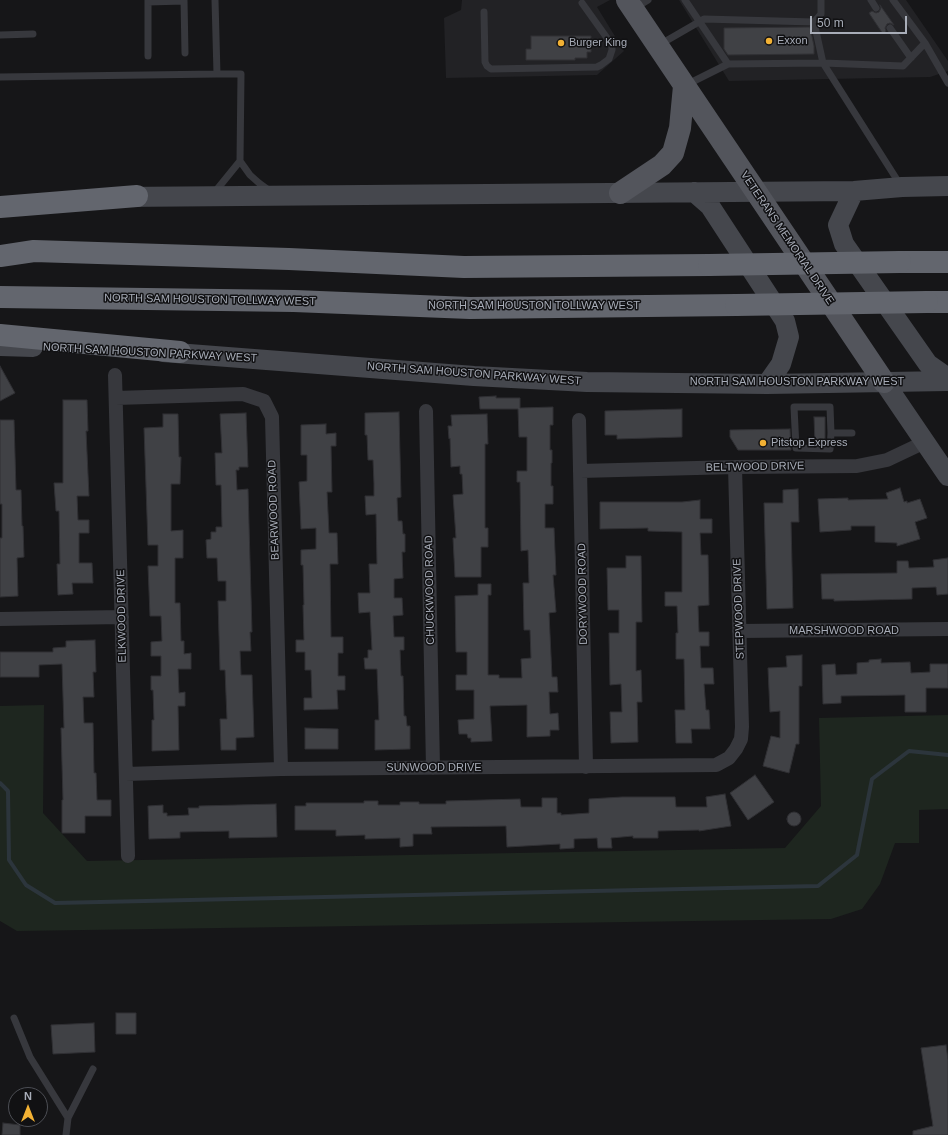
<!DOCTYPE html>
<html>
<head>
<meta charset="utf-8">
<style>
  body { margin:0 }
  #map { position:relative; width:948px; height:1135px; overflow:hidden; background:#161618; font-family:Arial,sans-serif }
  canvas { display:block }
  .north { position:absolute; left:8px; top:1087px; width:40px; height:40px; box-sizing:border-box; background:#111113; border:1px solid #4d4f55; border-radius:50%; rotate:0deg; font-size:11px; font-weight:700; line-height:16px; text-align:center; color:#a8adb8 }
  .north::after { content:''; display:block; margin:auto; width:14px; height:18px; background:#f2b134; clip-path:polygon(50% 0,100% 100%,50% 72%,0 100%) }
  .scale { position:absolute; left:810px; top:16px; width:97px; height:18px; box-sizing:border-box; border:2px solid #a8adb8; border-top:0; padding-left:5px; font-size:12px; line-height:14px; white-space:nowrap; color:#a8adb8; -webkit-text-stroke:3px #111113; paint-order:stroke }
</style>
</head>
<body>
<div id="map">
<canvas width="948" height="1135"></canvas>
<div class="north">N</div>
<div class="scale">50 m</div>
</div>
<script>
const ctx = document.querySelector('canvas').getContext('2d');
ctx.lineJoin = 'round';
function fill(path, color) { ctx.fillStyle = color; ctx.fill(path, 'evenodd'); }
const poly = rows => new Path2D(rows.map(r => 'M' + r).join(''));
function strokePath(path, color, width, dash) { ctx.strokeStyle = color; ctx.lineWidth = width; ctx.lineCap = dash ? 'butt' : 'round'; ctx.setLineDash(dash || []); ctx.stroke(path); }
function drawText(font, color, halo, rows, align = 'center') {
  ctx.font = font + ' Arial,sans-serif'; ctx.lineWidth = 3; ctx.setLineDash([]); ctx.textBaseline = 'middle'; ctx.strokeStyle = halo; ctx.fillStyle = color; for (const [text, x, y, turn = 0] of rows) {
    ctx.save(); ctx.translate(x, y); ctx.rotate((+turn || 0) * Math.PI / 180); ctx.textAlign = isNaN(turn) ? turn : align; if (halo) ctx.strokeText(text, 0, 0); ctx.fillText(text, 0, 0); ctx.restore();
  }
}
fill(poly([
  [462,0,610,0,597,7,624,51,597,75,446,78,444,18,461,10],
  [679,0,906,0,948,61,948,71,930,77,729,81]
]), '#222225');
fill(poly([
  [44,705,43,813,87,861,785,848,821,806,819,718,948,715,948,809,919,810,919,843,895,843,880,884,862,909,831,919,17,931,0,921,0,706]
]), '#1e261f');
strokePath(poly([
  [0,783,8,791,9,860,26,885,55,903,818,886,857,855,872,779,909,751,948,755]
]), '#2c353c', 4);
const building = poly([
  [880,5,894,25,890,23,887,24,885,28,886,31,883,34,869,13,872,11,876,13,879,12,881,8,880,5],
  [810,27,814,46,814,54,728,55,724,49,724,28,810,27],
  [531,36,591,36,591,52,587,52,587,58,575,58,575,60,526,60,526,49,531,49,531,36],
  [0,366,15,393,0,401,0,366],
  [496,396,496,398,520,398,520,408,553,407,553,425,550,425,550,450,552,450,552,463,551,463,551,486,553,486,553,504,545,504,545,528,554,528,556,575,553,575,556,612,549,613,552,677,557,677,558,692,549,692,550,714,558,713,559,730,550,730,550,736,527,737,527,705,490,706,492,741,471,742,471,738,468,738,467,734,459,734,458,720,474,719,474,690,456,690,456,675,467,675,467,652,456,652,455,596,478,595,478,584,491,584,491,595,488,595,488,675,499,675,499,678,522,678,521,659,531,658,530,630,524,630,523,583,529,583,528,550,521,551,520,482,517,482,517,471,527,471,527,437,519,437,518,409,480,409,479,397,496,396],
  [63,400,87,400,88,431,86,431,89,496,77,496,78,520,89,520,89,533,79,533,79,563,92,563,93,583,72,583,73,594,58,595,57,564,60,564,59,511,56,511,54,483,63,483,63,400],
  [682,409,682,437,617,439,617,435,605,435,605,411,682,409],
  [399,412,401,497,397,498,398,521,402,521,403,534,405,534,405,552,402,552,403,578,394,579,394,598,402,598,403,615,393,616,394,637,404,637,404,650,400,650,401,676,403,676,404,716,406,716,407,726,410,726,410,749,375,750,375,720,379,720,377,669,365,669,364,658,368,658,368,650,372,650,370,612,359,613,358,593,370,593,369,564,377,564,376,514,366,515,365,496,374,496,374,484,373,460,368,460,367,435,365,435,365,413,399,412],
  [246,413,248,467,239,467,239,470,236,470,237,490,248,489,252,632,250,632,251,651,240,651,241,675,252,675,254,737,236,738,236,750,221,750,220,719,227,719,225,670,220,670,218,601,226,601,226,581,218,581,217,558,207,558,206,540,211,539,211,532,216,532,216,527,222,527,221,485,216,485,215,453,222,453,220,414,246,413],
  [163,414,178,414,179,457,181,457,180,484,171,484,171,531,183,530,183,558,175,558,175,603,180,603,181,641,184,641,184,654,191,653,191,669,178,669,179,693,185,692,185,706,178,706,179,750,152,751,152,720,154,720,153,690,151,690,151,676,161,676,161,656,151,656,151,642,162,641,161,616,150,616,148,566,158,566,158,545,148,545,144,428,163,427,163,414],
  [487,414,488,444,485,444,485,528,488,528,488,547,481,547,481,577,455,577,453,538,456,538,453,495,463,494,462,474,460,474,460,466,451,467,450,438,449,439,448,426,452,426,451,415,487,414],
  [814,417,825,417,825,444,815,444,814,417],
  [0,420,14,420,16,490,21,490,22,526,23,526,24,557,17,558,18,596,0,597,0,538,2,538,2,504,0,504,0,420],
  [326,424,326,434,336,433,336,446,331,446,332,492,327,492,329,533,337,533,338,564,330,564,331,637,343,637,343,653,338,653,338,676,345,676,345,690,337,690,338,709,304,710,304,698,312,698,311,670,305,670,305,652,296,652,296,640,304,640,303,605,304,605,303,565,301,565,301,550,316,549,316,528,301,529,299,482,307,481,307,455,301,455,301,425,326,424],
  [790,429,791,450,738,450,730,437,730,430,790,429],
  [900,488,904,502,907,501,907,503,920,499,927,518,915,522,920,539,897,546,897,543,875,542,875,526,851,526,851,530,820,532,818,499,848,498,848,500,888,499,886,493,900,488],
  [798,489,799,522,791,522,793,608,767,609,764,503,783,503,783,490,798,489],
  [700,500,700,519,712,519,712,533,700,533,701,555,708,555,709,605,698,606,699,632,709,632,709,646,700,646,701,668,713,668,714,684,704,684,706,710,709,710,710,729,691,729,692,743,676,743,675,710,685,710,684,659,676,659,676,633,678,633,677,606,665,606,665,592,682,592,682,532,648,531,648,528,600,529,600,502,682,502,700,500],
  [626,556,641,556,642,622,636,622,636,671,641,670,642,702,637,702,638,742,611,743,610,712,622,712,621,684,610,685,609,633,619,633,619,610,608,610,607,568,626,568,626,556],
  [948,558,948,594,937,595,936,587,912,588,912,599,834,601,834,599,822,599,821,574,897,573,897,561,908,561,909,568,934,567,933,560,948,558],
  [95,640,96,672,93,672,94,697,83,697,84,723,93,723,94,773,96,773,97,800,111,800,111,816,85,816,85,833,62,833,62,800,63,800,61,728,64,728,62,664,39,665,39,677,0,677,0,652,53,652,53,648,66,647,66,641,95,640],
  [802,655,802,686,799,686,799,744,796,744,789,773,763,766,771,736,780,738,780,711,770,712,768,668,787,667,786,656,802,655],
  [881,659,881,663,910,662,911,673,930,672,930,664,948,664,948,688,926,688,926,712,905,712,905,695,841,696,841,703,823,704,822,665,835,664,836,675,857,674,857,663,869,662,869,660,881,659],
  [305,728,338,729,338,749,305,749,305,728],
  [755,775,774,802,748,820,730,793,755,775],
  [725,794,731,826,699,831,699,830,658,831,658,838,633,838,633,836,611,838,612,848,598,848,597,838,574,839,574,848,560,849,560,844,507,847,506,826,431,827,432,834,413,834,413,846,400,847,400,838,365,839,365,835,336,836,336,830,295,830,295,806,306,806,306,803,364,803,364,801,378,801,378,805,400,805,400,802,419,802,419,804,446,804,446,801,520,799,521,807,542,807,542,798,557,798,557,813,561,813,561,815,589,813,589,799,622,797,675,797,676,807,707,807,706,797,725,794],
  [276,804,277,837,229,838,229,831,180,832,180,838,149,839,148,806,163,805,163,813,167,813,167,816,189,815,188,808,199,808,199,806,276,804],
  '787 819a7 7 0 1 1 14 0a7 7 0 1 1-14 0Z',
  [116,1013,136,1013,136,1034,116,1034,116,1013],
  [94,1023,95,1052,53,1054,51,1025,94,1023],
  [946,1045,948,1060,948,1135,913,1135,913,1131,933,1126,921,1048,946,1045],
  [3,1123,20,1125,20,1135,2,1135,3,1123]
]);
fill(building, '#404145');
strokePath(building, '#303034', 1);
strokePath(poly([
  [148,0,148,56],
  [184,0,185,53],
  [215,0,217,74,241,74,240,161],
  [685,0,728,64],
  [871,0,876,8],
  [893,0,925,43,948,83],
  [148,2,184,1],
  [635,8,648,0],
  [484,12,485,62,487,66,491,69,597,67,601,65,609,59,612,50,612,45,582,3],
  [814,22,821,14,821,0],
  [890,28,911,58],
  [0,35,33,34],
  [659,45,704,19,814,22,823,63,903,66,925,43],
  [0,77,217,74],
  [688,84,728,64,823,63,901,186],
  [214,193,240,161,250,175,259,183,270,191],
  [831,433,830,407,794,407,796,448,830,449,831,433,852,433],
  [14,1018,30,1057,68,1118],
  [66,1135,68,1118,93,1069]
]), '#37383d', 7);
strokePath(poly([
  [115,375,128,856],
  [116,398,243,394,264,401,272,417,281,769],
  [426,411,433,768],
  [579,420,586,767],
  [580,471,735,467,857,466,887,460,925,442],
  [0,619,122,617],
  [739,631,948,629],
  [126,774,281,769,716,765,729,758,736,749,741,739,742,727,735,467]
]), '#37383d', 14);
strokePath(poly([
  [854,191,838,225,844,244,928,364,948,378],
  [694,192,710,206,785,321,789,337,781,364,767,384],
  [120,197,854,191,902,187,948,186],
  [0,346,33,347],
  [163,352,474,376,587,382,767,384,948,381],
  [884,382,948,476]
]), '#45474d', 20);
strokePath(poly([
  [627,0,884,382],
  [620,193,662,165,673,153,680,128,684,86]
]), '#53555c', 22);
strokePath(poly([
  [0,207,137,196],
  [0,256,34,251,289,259,464,267,709,265],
  [900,262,948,262],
  [0,297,294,301,470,308,736,305],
  [927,302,948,302],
  [0,335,180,352]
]), '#63666e', 22);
strokePath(poly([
  [709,265,900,262],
  [736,305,927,302]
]), '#63666e', 22);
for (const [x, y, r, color] of [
  [769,41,4,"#f2b134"],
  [561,43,4,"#f2b134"],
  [763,443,4,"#f2b134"]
]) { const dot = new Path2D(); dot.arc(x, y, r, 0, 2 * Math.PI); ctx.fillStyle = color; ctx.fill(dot); strokePath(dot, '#111113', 1.5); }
drawText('11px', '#a8adb8', '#111113', [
  ["Exxon",777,41],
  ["Burger King",569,43],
  ["Pitstop Express",771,443]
], 'left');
drawText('11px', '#a8adb8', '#111113', [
  ["VETERANS MEMORIAL DRIVE",787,238,56],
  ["NORTH SAM HOUSTON TOLLWAY WEST",210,300,1],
  ["NORTH SAM HOUSTON TOLLWAY WEST",534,306],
  ["NORTH SAM HOUSTON PARKWAY WEST",150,353,3],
  ["NORTH SAM HOUSTON PARKWAY WEST",474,374,4],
  ["NORTH SAM HOUSTON PARKWAY WEST",797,382],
  ["BELTWOOD DRIVE",755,467,-1],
  ["BEARWOOD ROAD",274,510,-92],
  ["CHUCKWOOD ROAD",430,590,-91],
  ["DORYWOOD ROAD",583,594,-91],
  ["STEPWOOD DRIVE",739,609,-92],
  ["ELKWOOD DRIVE",122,616,-91],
  ["MARSHWOOD ROAD",844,631],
  ["SUNWOOD DRIVE",434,768]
]);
</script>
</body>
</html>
